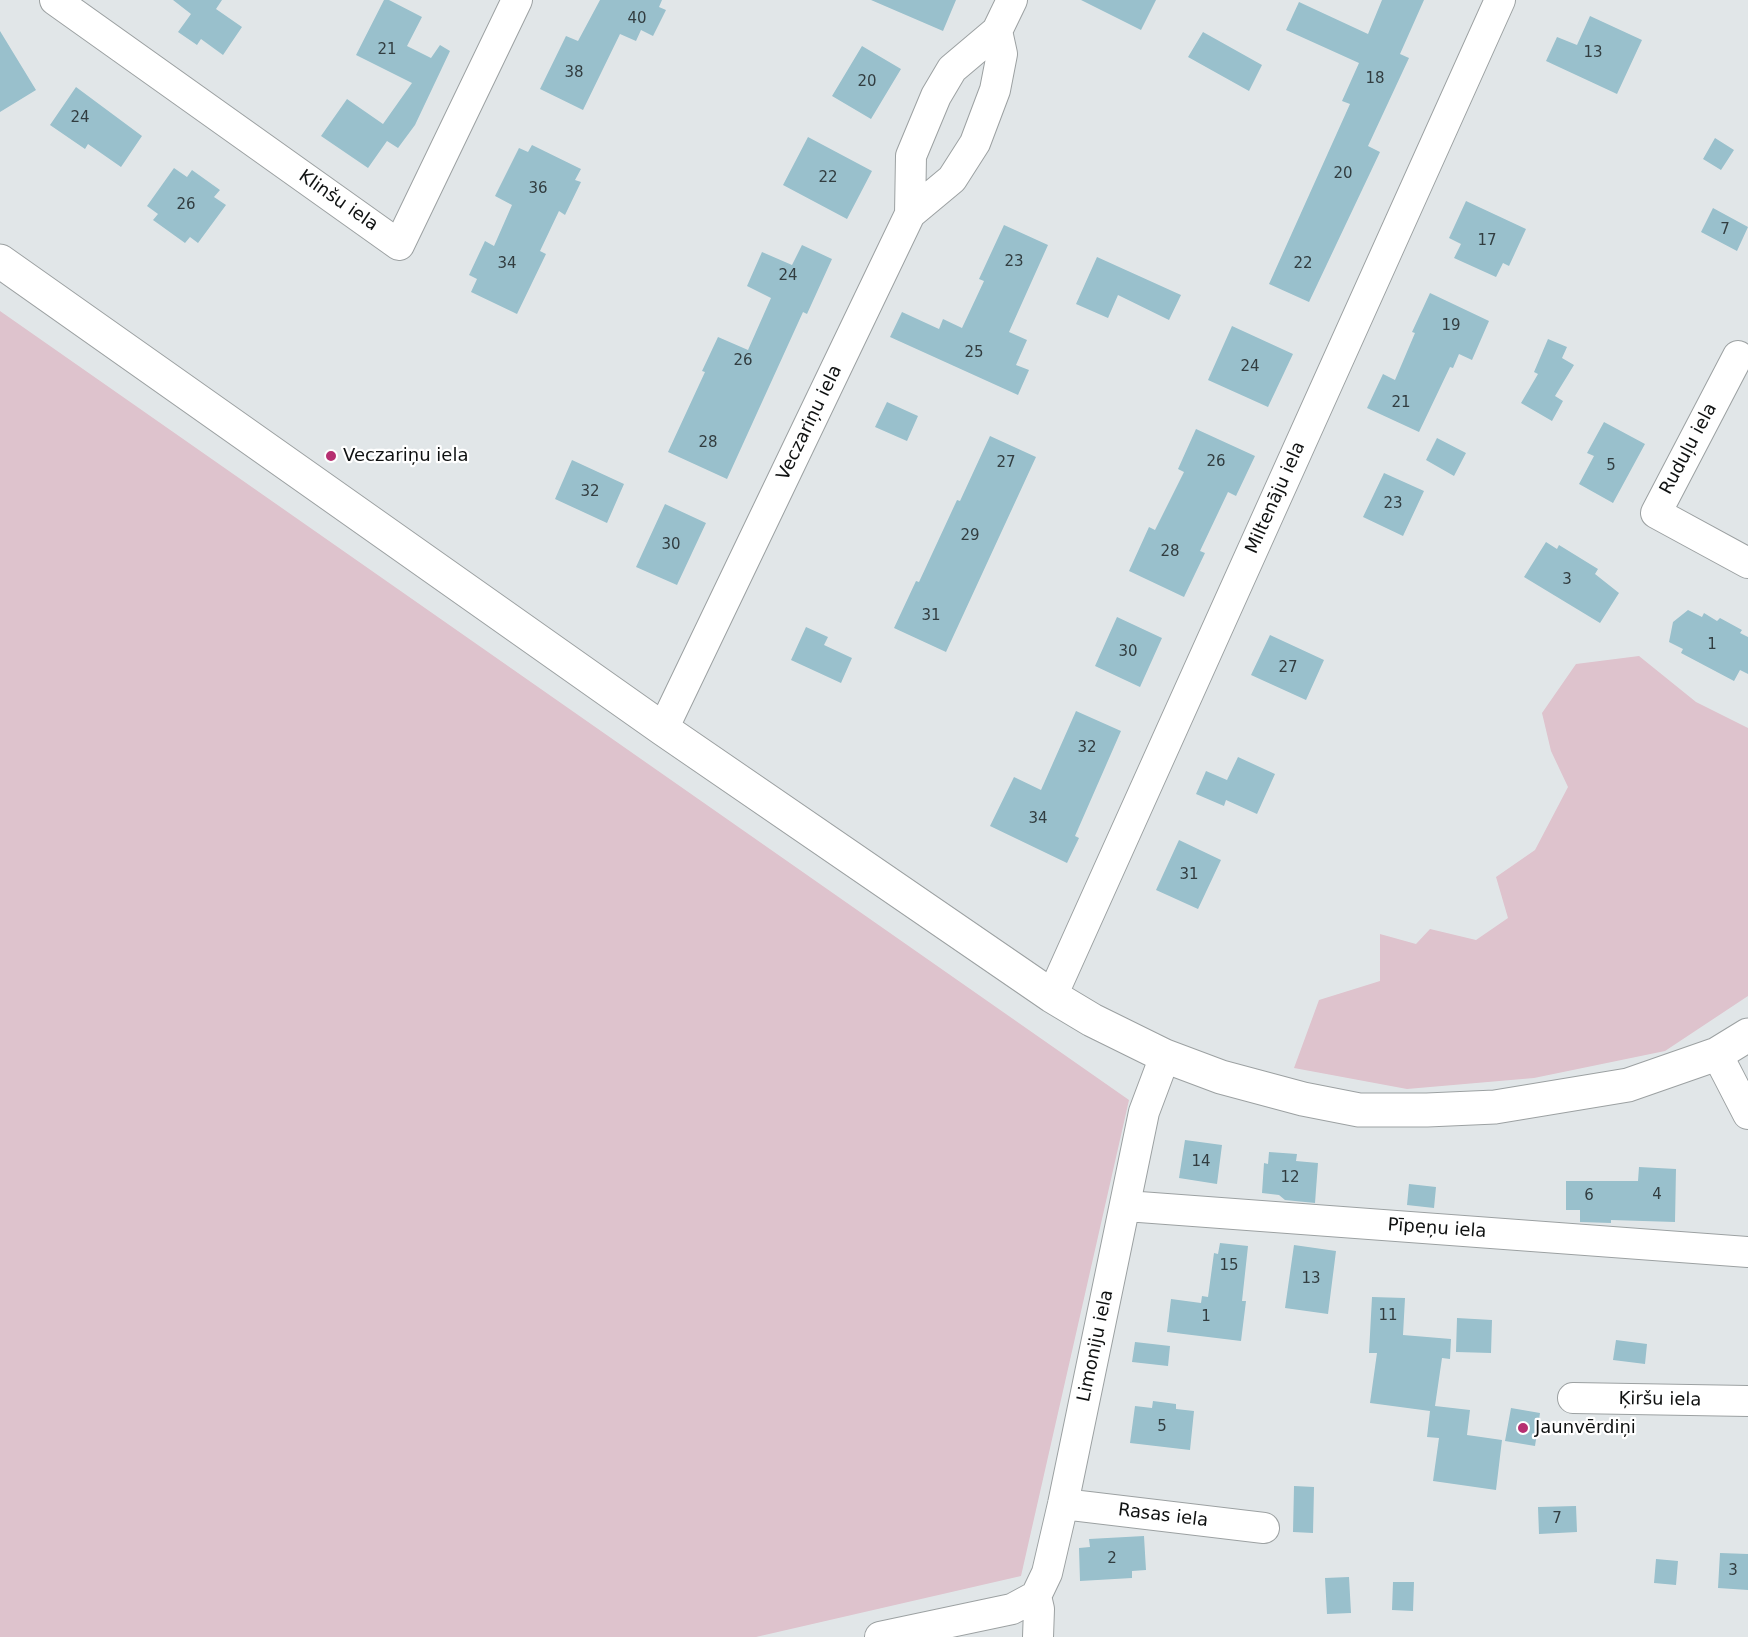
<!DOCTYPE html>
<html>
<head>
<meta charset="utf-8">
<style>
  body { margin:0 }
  canvas { display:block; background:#e1e6e8 }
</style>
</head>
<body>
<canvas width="1748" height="1637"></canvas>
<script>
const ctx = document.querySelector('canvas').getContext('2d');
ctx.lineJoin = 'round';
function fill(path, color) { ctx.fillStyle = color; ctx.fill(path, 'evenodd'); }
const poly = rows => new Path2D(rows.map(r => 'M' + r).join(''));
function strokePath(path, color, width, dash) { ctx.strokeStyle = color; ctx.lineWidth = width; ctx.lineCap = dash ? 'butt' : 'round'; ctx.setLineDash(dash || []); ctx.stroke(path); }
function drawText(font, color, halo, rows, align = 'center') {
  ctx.font = font + ' "DejaVu Sans",sans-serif'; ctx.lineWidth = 4.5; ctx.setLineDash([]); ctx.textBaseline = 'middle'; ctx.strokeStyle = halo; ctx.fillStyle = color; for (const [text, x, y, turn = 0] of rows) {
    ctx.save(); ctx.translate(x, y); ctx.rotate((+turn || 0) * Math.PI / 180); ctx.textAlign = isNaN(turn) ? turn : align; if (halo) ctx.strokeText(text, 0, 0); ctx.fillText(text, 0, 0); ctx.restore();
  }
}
fill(poly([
  [0,311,1129,1100,1021,1576,756,1637,0,1637],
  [1639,656,1696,702,1748,728,1748,996,1665,1051,1534,1078,1407,1089,1294,1068,1319,1000,1380,981,1380,934,1416,944,1430,929,1476,940,1508,918,1496,877,1535,850,1568,787,1551,751,1542,713,1576,664]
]), '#dec3cd');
fill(poly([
  [173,0,222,0,216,9,242,27,223,55,201,39,197,45,178,32,191,14],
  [384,0,389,0,422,17,407,46,431,58,440,45,450,51,415,125,398,148,387,141,368,168,321,136,347,99,383,124,412,83,356,55],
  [600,0,662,0,659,7,666,10,653,36,641,30,636,41,620,34,583,110,540,89,566,36,578,41],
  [871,0,956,0,943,31],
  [1081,0,1156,0,1141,30],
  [1382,0,1424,0,1400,54,1409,58,1368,146,1380,152,1309,302,1269,284,1350,104,1342,101,1359,63,1286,30,1299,2,1368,34],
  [1590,16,1642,40,1617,94,1546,61,1557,37,1577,45],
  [0,31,36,90,0,112],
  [1203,32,1262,65,1249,91,1188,57],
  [862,46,901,69,871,119,832,96],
  [76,87,142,136,121,167,88,144,85,149,50,125],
  [808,137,872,171,847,219,783,185],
  [1715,138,1734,150,1721,170,1703,159],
  [532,145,581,169,575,180,581,182,565,215,559,211,540,251,546,254,517,314,471,292,477,279,469,275,485,241,494,246,512,205,495,196,519,148,528,152],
  [174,168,187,177,192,170,220,190,214,197,226,205,198,243,190,237,185,243,153,220,158,214,147,206],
  [1466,201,1526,229,1509,266,1503,263,1496,277,1454,258,1461,244,1449,238],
  [1713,208,1748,227,1737,251,1701,232],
  [1004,225,1048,245,1009,332,1027,340,1016,365,1029,370,1018,395,890,337,902,312,939,329,943,319,962,328,984,281,979,279],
  [802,245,832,259,807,314,803,312,727,479,668,452,705,372,702,371,718,337,748,350,771,298,747,286,762,252,792,265],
  [1097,257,1181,295,1169,320,1118,295,1108,318,1076,304],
  [1430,293,1489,321,1472,360,1459,354,1453,368,1450,367,1419,432,1367,408,1383,374,1395,380,1415,333,1412,332],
  [1232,326,1293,354,1268,407,1208,380],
  [1548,339,1567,347,1562,358,1574,365,1555,396,1563,401,1552,421,1521,403,1538,374,1534,372],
  [887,402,918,416,907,441,875,427],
  [1604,422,1645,444,1613,503,1579,484,1594,456,1587,453],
  [1196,429,1255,456,1236,496,1228,492,1200,551,1205,553,1184,597,1129,571,1149,527,1155,530,1184,472,1178,469],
  [990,436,1036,457,946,652,894,628,916,581,919,582,957,500,960,501],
  [1437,438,1466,453,1454,476,1426,460],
  [572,460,624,484,607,523,555,499],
  [1384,473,1424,491,1403,536,1363,517],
  [665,504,706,523,677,585,636,567],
  [1546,542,1557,549,1559,545,1598,569,1595,574,1619,593,1600,623,1524,577],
  [1688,610,1702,617,1704,613,1717,621,1720,618,1742,630,1740,633,1748,637,1748,674,1740,670,1734,681,1681,653,1683,649,1669,642,1673,622],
  [1117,617,1162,638,1140,687,1095,666],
  [806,627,828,637,824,645,852,658,841,683,791,660],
  [1270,635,1324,660,1306,700,1251,675],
  [1076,711,1121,731,1075,836,1079,838,1067,863,990,826,1014,777,1041,790],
  [1238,757,1275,774,1257,814,1226,800,1224,806,1196,794,1206,771,1227,780],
  [1179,840,1221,860,1198,909,1156,890],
  [1185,1140,1222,1145,1217,1184,1179,1178],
  [1269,1152,1297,1154,1296,1161,1318,1163,1315,1203,1285,1200,1279,1195,1262,1193,1264,1163,1268,1164],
  [1639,1167,1676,1169,1675,1222,1611,1220,1611,1223,1580,1222,1580,1210,1566,1210,1566,1181,1638,1181],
  [1409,1184,1436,1187,1434,1208,1407,1205],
  [1220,1243,1248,1246,1242,1301,1246,1301,1241,1341,1167,1332,1171,1299,1201,1303,1202,1296,1208,1297,1214,1253,1218,1254],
  [1294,1245,1336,1251,1328,1314,1285,1308],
  [1372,1297,1405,1298,1403,1335,1451,1339,1450,1359,1442,1358,1435,1406,1470,1410,1467,1435,1502,1440,1496,1490,1433,1481,1439,1438,1427,1437,1430,1411,1370,1403,1377,1353,1369,1353],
  [1457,1318,1492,1320,1491,1353,1456,1352],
  [1616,1340,1647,1344,1645,1364,1613,1360],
  [1135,1342,1170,1346,1168,1366,1132,1362],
  [1153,1401,1176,1404,1176,1409,1194,1411,1190,1450,1130,1443,1135,1406,1152,1408],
  [1511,1408,1540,1413,1535,1446,1505,1441],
  [1294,1486,1314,1487,1313,1533,1293,1532],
  [1576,1506,1577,1532,1539,1534,1538,1507],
  [1144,1536,1146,1570,1132,1571,1132,1578,1080,1581,1079,1548,1090,1547,1089,1539],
  [1720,1553,1748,1554,1748,1590,1718,1588],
  [1656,1559,1678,1561,1676,1585,1654,1583],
  [1349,1577,1351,1613,1327,1614,1325,1578],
  [1393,1582,1414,1582,1413,1611,1392,1610]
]), '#99c0cc');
const minor = poly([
  [55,0,399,245,517,0],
  [910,214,911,156,936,96,952,69,997,31,1012,0],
  [1738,356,1656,513,1748,563],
  [663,729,910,214,952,179,975,143,995,90,1002,54,997,31],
  [1052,996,1500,0],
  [1717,1054,1748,1114],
  [1126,1206,1748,1252],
  [1573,1398,1748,1401],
  [1063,1504,1264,1528],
  [880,1637,1012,1609,1036,1596],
  [1038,1637,1039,1609,1036,1596,1047,1573,1063,1504,1144,1112,1165,1056]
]);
const secondary = poly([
  [0,261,663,729,1052,996,1092,1020,1165,1056,1221,1077,1303,1099,1359,1110,1427,1110,1495,1107,1628,1085,1717,1054,1748,1035]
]);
strokePath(minor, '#9ca1a2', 32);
strokePath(secondary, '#9ca1a2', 35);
strokePath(minor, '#fff', 30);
strokePath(secondary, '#fff', 33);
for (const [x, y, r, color] of [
  [331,456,6,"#b62f71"],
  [1523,1428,6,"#b62f71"]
]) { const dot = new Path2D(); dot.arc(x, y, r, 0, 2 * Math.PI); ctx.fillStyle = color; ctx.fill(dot); strokePath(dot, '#fff', 2); }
drawText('15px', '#323d40', null, [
  ["40",637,19],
  ["21",387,50],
  ["13",1593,53],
  ["38",574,73],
  ["18",1375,79],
  ["20",867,82],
  ["24",80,118],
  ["20",1343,174],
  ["22",828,178],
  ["36",538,189],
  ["26",186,205],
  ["7",1725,230],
  ["17",1487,241],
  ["23",1014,262],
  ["34",507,264],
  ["22",1303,264],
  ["24",788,276],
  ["19",1451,326],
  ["25",974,353],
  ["26",743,361],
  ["24",1250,367],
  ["21",1401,403],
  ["28",708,443],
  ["26",1216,462],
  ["27",1006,463],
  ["5",1611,466],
  ["32",590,492],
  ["23",1393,504],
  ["29",970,536],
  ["30",671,545],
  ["28",1170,552],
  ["3",1567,580],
  ["31",931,616],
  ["1",1712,645],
  ["30",1128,652],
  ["27",1288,668],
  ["32",1087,748],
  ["34",1038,819],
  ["31",1189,875],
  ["14",1201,1162],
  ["12",1290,1178],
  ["4",1657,1195],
  ["6",1589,1196],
  ["15",1229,1266],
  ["13",1311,1279],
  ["11",1388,1316],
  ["1",1206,1317],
  ["5",1162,1427],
  ["7",1557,1519],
  ["2",1112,1559],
  ["3",1733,1571]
]);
drawText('18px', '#0f1111', '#fff', [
  ["Klinšu iela",338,201,35],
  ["Veczariņu iela",810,423,-64],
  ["Ruduļu iela",1689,449,-62],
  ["Miltenāju iela",1276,498,-66],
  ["Pīpeņu iela",1437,1229,4],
  ["Limoniju iela",1096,1346,-78],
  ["Ķiršu iela",1660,1400,1],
  ["Rasas iela",1163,1516,7]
]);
drawText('18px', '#0f1111', '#fff', [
  ["Veczariņu iela",343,456],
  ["Jaunvērdiņi",1535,1428]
], 'left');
</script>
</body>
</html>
